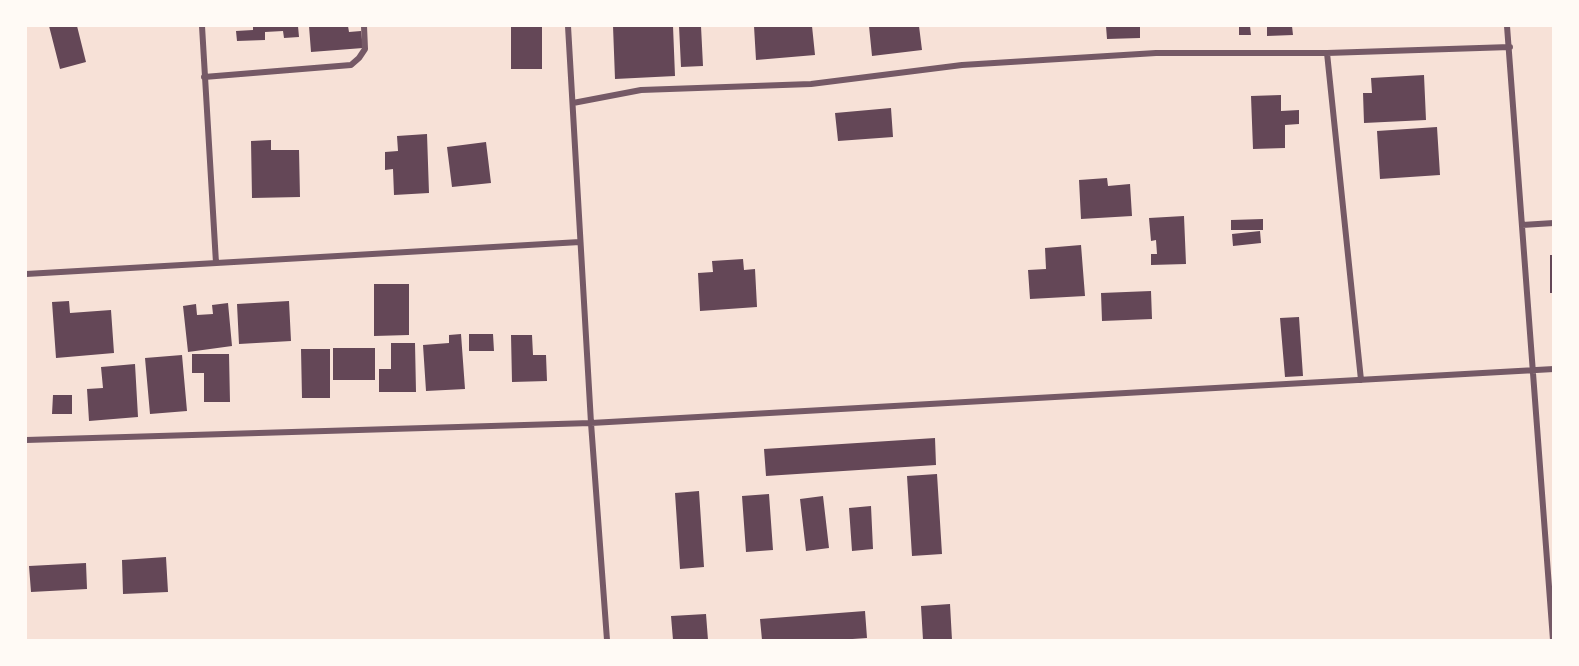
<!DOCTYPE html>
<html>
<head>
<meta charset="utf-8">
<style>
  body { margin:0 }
  #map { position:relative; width:1579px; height:666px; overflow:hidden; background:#f7e1d7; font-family:"Source Sans 3",sans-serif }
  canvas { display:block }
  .frame { position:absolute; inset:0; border:27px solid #fffaf5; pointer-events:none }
</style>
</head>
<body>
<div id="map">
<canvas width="1579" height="666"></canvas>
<div class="frame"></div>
</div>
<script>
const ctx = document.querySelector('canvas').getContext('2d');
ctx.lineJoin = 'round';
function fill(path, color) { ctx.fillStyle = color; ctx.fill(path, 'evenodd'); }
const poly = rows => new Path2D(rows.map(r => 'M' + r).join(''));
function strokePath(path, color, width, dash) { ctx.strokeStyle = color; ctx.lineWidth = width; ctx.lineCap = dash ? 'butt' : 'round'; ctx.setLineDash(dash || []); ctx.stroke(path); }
fill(poly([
  [49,26,77,26,86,62,60,69],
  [253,26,298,26,299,37,284,38,283,31,265,32,265,40,237,41,236,31,253,30],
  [309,26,348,26,349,32,361,31,363,48,311,52],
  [511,26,542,26,542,69,511,69],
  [613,26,673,26,675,76,615,79],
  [679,26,701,26,703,66,681,67],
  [754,26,812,26,815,55,756,60],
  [869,26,919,26,922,50,872,56],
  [1106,26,1140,26,1140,38,1107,39],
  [1239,26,1250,26,1251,35,1239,35],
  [1267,26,1292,26,1293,35,1267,36],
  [1424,75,1426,120,1364,123,1363,93,1372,93,1371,78],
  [1281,95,1281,111,1299,110,1299,124,1285,125,1285,148,1253,149,1251,96],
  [891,108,893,137,838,141,835,113],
  [1437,127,1440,175,1380,179,1377,131],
  [427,134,429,193,394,195,393,169,385,170,385,152,398,151,397,136],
  [271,140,271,150,299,150,300,197,252,198,251,141],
  [486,142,491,183,452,187,447,147],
  [1107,178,1108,186,1130,184,1132,216,1081,219,1079,180],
  [1184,216,1186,264,1151,265,1151,254,1157,254,1156,240,1151,241,1149,218],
  [1263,219,1263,230,1231,230,1231,220],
  [1260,231,1261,243,1233,246,1232,234],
  [1081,245,1085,296,1030,299,1028,270,1046,269,1045,248],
  [1550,255,1554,255,1554,293,1550,293],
  [743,259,744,270,755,269,757,307,700,311,698,273,713,272,712,261],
  [374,284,409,284,409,335,374,336],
  [1151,291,1152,319,1102,321,1101,293],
  [69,301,70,313,111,310,114,353,56,358,52,302],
  [289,301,291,341,239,344,237,304],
  [228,303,232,346,188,352,183,306,196,304,197,315,213,314,212,305],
  [1299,317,1303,376,1285,377,1280,318],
  [461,334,465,389,426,391,423,345,449,343,449,335],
  [469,334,493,334,494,351,469,351],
  [511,335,532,335,533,355,546,355,547,381,512,382],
  [391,343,415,343,416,392,379,392,379,369,391,369],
  [333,348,375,348,375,380,333,380],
  [301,349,330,349,330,398,302,398],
  [192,354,229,354,230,402,204,402,204,373,192,373],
  [182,355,187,411,150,414,145,358],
  [135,364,138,417,89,421,87,389,103,388,101,367],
  [53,395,72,395,72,414,52,414],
  [935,438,936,465,766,476,764,449],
  [937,474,942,554,912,556,907,476],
  [699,491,704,567,680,569,675,493],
  [769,494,773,550,746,552,742,496],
  [823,496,829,548,806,551,800,499],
  [871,506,873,549,852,551,849,508],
  [166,557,168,592,123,594,122,560],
  [86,563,87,589,31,592,29,566],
  [950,604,952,640,923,640,921,606],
  [865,611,867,638,838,640,762,640,760,619],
  [706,614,708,640,673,640,671,616]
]), '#644757');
strokePath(poly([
  [202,26,216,263],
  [568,26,591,423,607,640],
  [1507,26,1553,640],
  [1327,53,1361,380],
  [204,77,351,65,359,58,365,49,364,26],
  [573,103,641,90,811,84,962,65,1156,53,1327,53,1510,47],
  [1522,225,1554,223],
  [26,274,580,242],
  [26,440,591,423,1554,369]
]), '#755966', 6);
</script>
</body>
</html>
